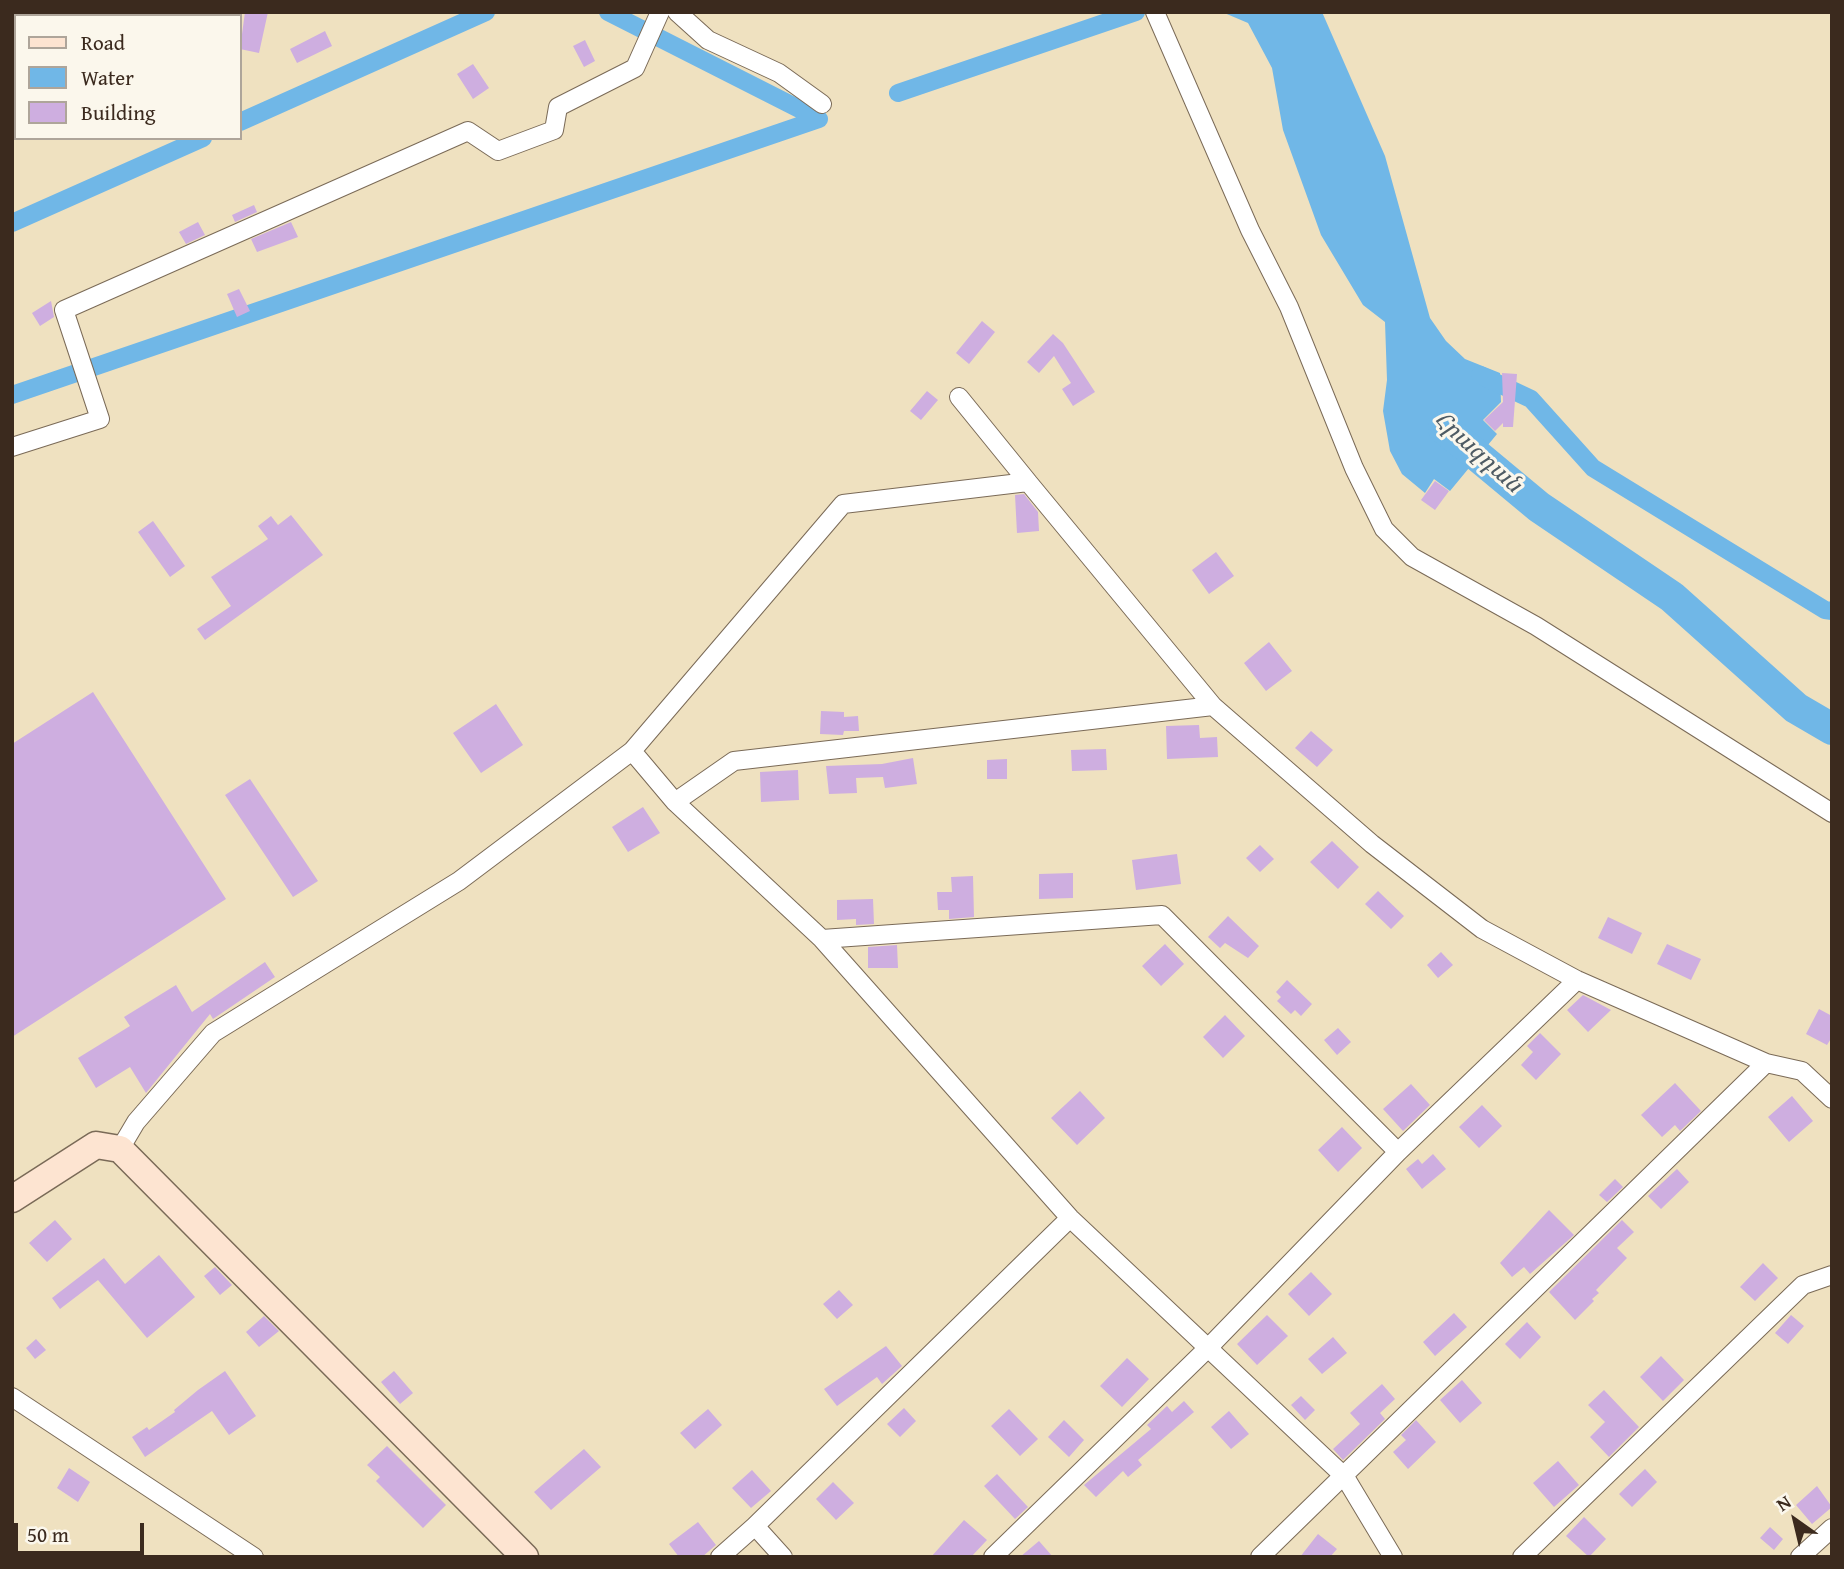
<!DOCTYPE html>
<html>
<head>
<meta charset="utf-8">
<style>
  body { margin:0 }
  #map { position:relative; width:1844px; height:1569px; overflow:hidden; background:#efe1c0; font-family:"Gentium Book Plus",serif }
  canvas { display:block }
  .frame { position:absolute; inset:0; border:14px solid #3b2a1e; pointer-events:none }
  .legend { position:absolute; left:14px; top:14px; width:228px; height:126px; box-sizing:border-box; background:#fbf7ec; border:2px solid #aea59a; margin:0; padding:9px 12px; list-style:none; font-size:21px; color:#3b2a1e }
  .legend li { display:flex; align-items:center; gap:14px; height:35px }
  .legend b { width:35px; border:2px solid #aea59a }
  .north { position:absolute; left:1760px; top:1485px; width:70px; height:70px; -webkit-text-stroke:5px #fbf7ec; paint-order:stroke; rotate:326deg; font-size:19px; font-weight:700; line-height:28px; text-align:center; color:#3b2a1e }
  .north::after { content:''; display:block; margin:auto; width:24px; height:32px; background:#3b2a1e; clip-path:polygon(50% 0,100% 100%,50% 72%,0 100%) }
  .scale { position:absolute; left:14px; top:1523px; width:130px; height:32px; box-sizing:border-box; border:4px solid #3b2a1e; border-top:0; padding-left:9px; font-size:21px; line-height:24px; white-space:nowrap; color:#3b2a1e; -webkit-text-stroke:5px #fbf7ec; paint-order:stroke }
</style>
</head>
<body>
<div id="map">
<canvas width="1844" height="1569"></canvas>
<div class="frame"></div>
<ul class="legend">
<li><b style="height:9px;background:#fde4d1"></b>Road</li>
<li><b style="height:19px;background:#70b7e7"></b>Water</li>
<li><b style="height:19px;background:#ceaee0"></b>Building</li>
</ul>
<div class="north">N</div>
<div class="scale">50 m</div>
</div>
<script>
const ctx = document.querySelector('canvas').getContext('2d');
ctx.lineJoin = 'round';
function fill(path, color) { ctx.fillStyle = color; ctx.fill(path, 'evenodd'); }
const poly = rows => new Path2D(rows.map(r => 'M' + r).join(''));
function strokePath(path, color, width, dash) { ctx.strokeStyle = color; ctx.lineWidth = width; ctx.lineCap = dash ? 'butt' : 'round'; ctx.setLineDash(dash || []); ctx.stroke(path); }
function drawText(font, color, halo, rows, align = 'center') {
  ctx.font = font + ' "Gentium Book Plus","Noto Serif Armenian",serif'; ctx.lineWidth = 6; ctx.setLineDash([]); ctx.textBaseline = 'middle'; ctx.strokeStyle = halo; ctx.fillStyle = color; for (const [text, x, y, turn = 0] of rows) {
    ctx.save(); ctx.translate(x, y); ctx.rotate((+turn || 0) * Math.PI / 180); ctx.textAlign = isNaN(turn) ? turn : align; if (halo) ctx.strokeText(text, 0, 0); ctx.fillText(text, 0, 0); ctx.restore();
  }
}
fill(poly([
  [1222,12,1322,12,1385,156,1430,318,1446,341,1465,359,1500,373,1501,402,1483,420,1497,434,1450,491,1434,479,1425,493,1402,474,1390,451,1383,411,1387,380,1385,322,1363,305,1321,235,1283,130,1272,68,1248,23]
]), '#70b7e7');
strokePath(poly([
  [608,12,819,119],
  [898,93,1136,12],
  [240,122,486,12],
  [12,223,203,138],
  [1480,375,1531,399,1593,468,1825,610,1832,611],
  [12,395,819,119]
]), '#70b7e7', 18);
strokePath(poly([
  [1444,428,1539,507,1672,597,1796,708,1832,729]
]), '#70b7e7', 32);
fill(poly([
  [245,12,268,12,259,53,240,49],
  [325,31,332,46,297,63,290,49],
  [585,40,595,61,584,67,573,46],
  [473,64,489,88,473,99,457,74],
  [254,205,257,212,235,222,232,215],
  [198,222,205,235,186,244,179,232],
  [291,222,298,237,257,252,251,239],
  [239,289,250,311,237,317,227,294],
  [51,301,54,317,40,326,32,313],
  [982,321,995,332,969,364,956,353],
  [1053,334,1063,343,1095,392,1073,406,1062,389,1071,383,1054,356,1039,373,1027,362],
  [1502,373,1517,374,1513,427,1503,427,1503,423,1495,431,1484,420,1503,402],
  [927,391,938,400,921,420,910,411],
  [1435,481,1449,491,1435,510,1421,500],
  [1024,494,1038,512,1039,531,1017,533,1015,495],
  [291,515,323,555,205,640,197,629,231,606,211,577,268,539,258,526,271,516,278,525],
  [153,521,185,566,170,577,138,532],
  [1216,552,1234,576,1209,594,1192,570],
  [1269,642,1292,671,1266,691,1244,663],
  [93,692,226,899,12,1037,12,744],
  [496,704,523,745,481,773,453,733],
  [821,711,844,712,844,717,858,716,859,731,844,731,843,735,820,734],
  [1199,725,1200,738,1217,737,1218,757,1167,759,1166,726],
  [1311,731,1333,750,1317,767,1295,748],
  [1106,749,1107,770,1072,771,1071,750],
  [913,758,917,784,885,788,883,777,856,778,857,793,829,794,826,766,882,764],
  [1007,759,1007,779,987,779,987,760],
  [798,770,799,800,761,802,760,772],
  [250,779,318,881,293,897,225,795],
  [643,807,660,833,628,852,612,827],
  [1332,841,1359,867,1338,889,1310,862],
  [1260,845,1274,859,1260,872,1246,858],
  [1177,854,1181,884,1136,890,1132,860],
  [1073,873,1073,898,1039,899,1039,874],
  [973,876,974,917,949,919,949,910,938,910,937,892,952,892,951,877],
  [1378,891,1404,916,1391,929,1365,904],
  [873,899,874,924,856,925,856,919,837,920,837,900],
  [1228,916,1259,946,1248,958,1225,943,1220,948,1208,937],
  [1608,917,1642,933,1632,954,1598,938],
  [1165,944,1184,964,1161,986,1142,966],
  [1667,944,1701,959,1691,980,1657,964],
  [897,945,898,968,868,968,868,947],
  [1441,952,1453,965,1438,978,1427,965],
  [265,962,275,977,213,1019,210,1014,146,1093,130,1067,96,1088,78,1058,130,1026,124,1017,176,985,192,1012],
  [1287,980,1312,1004,1301,1016,1295,1010,1291,1014,1277,1001,1281,997,1276,992],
  [1583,995,1611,1010,1588,1032,1567,1010],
  [1819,1009,1832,1016,1832,1037,1827,1045,1806,1034],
  [1225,1015,1245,1036,1223,1058,1203,1037],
  [1338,1028,1351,1042,1337,1055,1324,1040],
  [1540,1033,1561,1054,1536,1080,1521,1065,1533,1052,1527,1046],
  [1675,1083,1701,1111,1680,1131,1675,1125,1662,1137,1641,1115],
  [1411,1084,1430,1105,1403,1131,1383,1109],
  [1080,1091,1105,1118,1077,1145,1051,1118],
  [1792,1096,1813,1121,1789,1142,1768,1117],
  [1482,1105,1502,1126,1479,1148,1459,1127],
  [1342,1127,1362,1148,1338,1172,1318,1150],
  [1433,1154,1446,1169,1422,1189,1406,1169,1418,1159,1422,1164],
  [1677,1169,1689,1182,1661,1209,1648,1196],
  [1615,1179,1623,1187,1607,1202,1599,1195],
  [1549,1210,1574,1235,1530,1274,1524,1267,1512,1277,1500,1263],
  [55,1220,72,1239,47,1262,29,1243],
  [1622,1220,1634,1232,1617,1248,1627,1258,1596,1290,1599,1293,1592,1299,1594,1301,1575,1320,1549,1292],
  [159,1255,195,1297,147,1338,98,1280,60,1309,52,1298,104,1258,125,1284],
  [1763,1263,1778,1278,1755,1301,1740,1287],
  [215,1267,232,1285,220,1295,204,1276],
  [1311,1272,1332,1294,1309,1316,1288,1294],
  [839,1290,853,1305,837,1319,823,1304],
  [1454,1313,1467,1327,1435,1356,1423,1342],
  [1267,1315,1288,1336,1257,1365,1237,1344],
  [1791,1315,1804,1326,1788,1344,1775,1333],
  [264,1316,279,1331,259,1347,246,1332],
  [1527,1322,1541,1337,1520,1359,1505,1344],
  [1333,1337,1347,1353,1322,1374,1308,1359],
  [36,1339,46,1350,35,1359,26,1348],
  [886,1346,902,1366,882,1384,877,1377,837,1406,824,1389],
  [1661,1356,1684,1380,1663,1401,1640,1377],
  [1127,1358,1149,1379,1122,1407,1100,1386],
  [225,1371,256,1416,229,1435,212,1411,145,1457,132,1437,147,1427,149,1430,175,1412,174,1410,198,1390],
  [394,1371,413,1393,400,1404,381,1382],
  [1462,1380,1482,1403,1460,1423,1440,1400],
  [1382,1384,1395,1399,1380,1413,1385,1419,1343,1460,1333,1449,1360,1424,1350,1413],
  [1604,1390,1639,1427,1609,1457,1590,1437,1605,1422,1588,1405],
  [1301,1396,1315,1410,1305,1420,1291,1405],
  [1184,1401,1194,1412,1138,1460,1142,1465,1128,1477,1123,1471,1096,1497,1084,1485,1151,1429,1147,1425,1167,1406,1172,1412],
  [904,1408,916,1421,900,1437,887,1424],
  [708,1409,722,1425,695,1449,680,1433],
  [1009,1409,1038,1439,1020,1456,991,1426],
  [1229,1411,1249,1434,1231,1449,1211,1427],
  [1064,1420,1084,1440,1069,1457,1048,1437],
  [1416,1420,1436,1442,1408,1469,1393,1452,1406,1440,1401,1435],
  [387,1446,446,1505,423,1528,376,1481,380,1477,367,1465],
  [584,1449,601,1467,551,1510,534,1492],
  [1558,1461,1579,1485,1554,1507,1533,1483],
  [69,1468,90,1482,78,1502,57,1488],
  [1645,1469,1657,1482,1632,1507,1619,1494],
  [752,1470,771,1491,751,1508,732,1488],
  [997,1474,1028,1507,1015,1519,984,1486],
  [833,1482,854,1503,836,1520,816,1499],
  [1817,1486,1832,1507,1812,1524,1796,1505],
  [1584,1517,1606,1539,1589,1557,1566,1536],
  [964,1520,987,1540,971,1557,931,1557],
  [698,1522,716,1545,702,1557,679,1557,669,1544],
  [1770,1527,1783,1539,1774,1550,1760,1538],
  [1318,1534,1337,1549,1330,1557,1300,1557],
  [1039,1541,1053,1557,1020,1557]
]), '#ceaee0');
const street = poly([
  [677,12,708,40,779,73,822,104],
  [1155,12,1250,230,1289,307,1354,468,1384,529,1412,557,1536,626,1832,813],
  [959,397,1028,482],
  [12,447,100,419,64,310,468,131,498,151,554,130,558,107,635,68,660,12],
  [632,751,843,504,1028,482,1213,706],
  [675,802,734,761,1213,706,1372,844,1482,929,1577,980,1766,1063,1260,1557],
  [822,939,1162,915,1398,1152],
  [1766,1063,1802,1071,1832,1099],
  [120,1149,136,1122,213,1033,459,881,632,751,675,802,822,939,1070,1218,1345,1477,1393,1557],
  [12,1397,254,1557],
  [755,1526,1070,1218],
  [720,1557,755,1526,783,1557],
  [993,1557,1209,1347,1398,1152,1577,980],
  [1522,1557,1803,1285,1832,1275],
  [1800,1557,1832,1528]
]);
const secondary = poly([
  [12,1199,96,1145,120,1149,525,1557]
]);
strokePath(street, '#7a6a57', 20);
strokePath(secondary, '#7a6a57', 29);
strokePath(street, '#fff', 18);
strokePath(secondary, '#fde4d1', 26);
drawText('italic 23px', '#4e5b64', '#fbf7ec', [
  ["Հրազդան",1477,453,42]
]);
</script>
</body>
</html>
